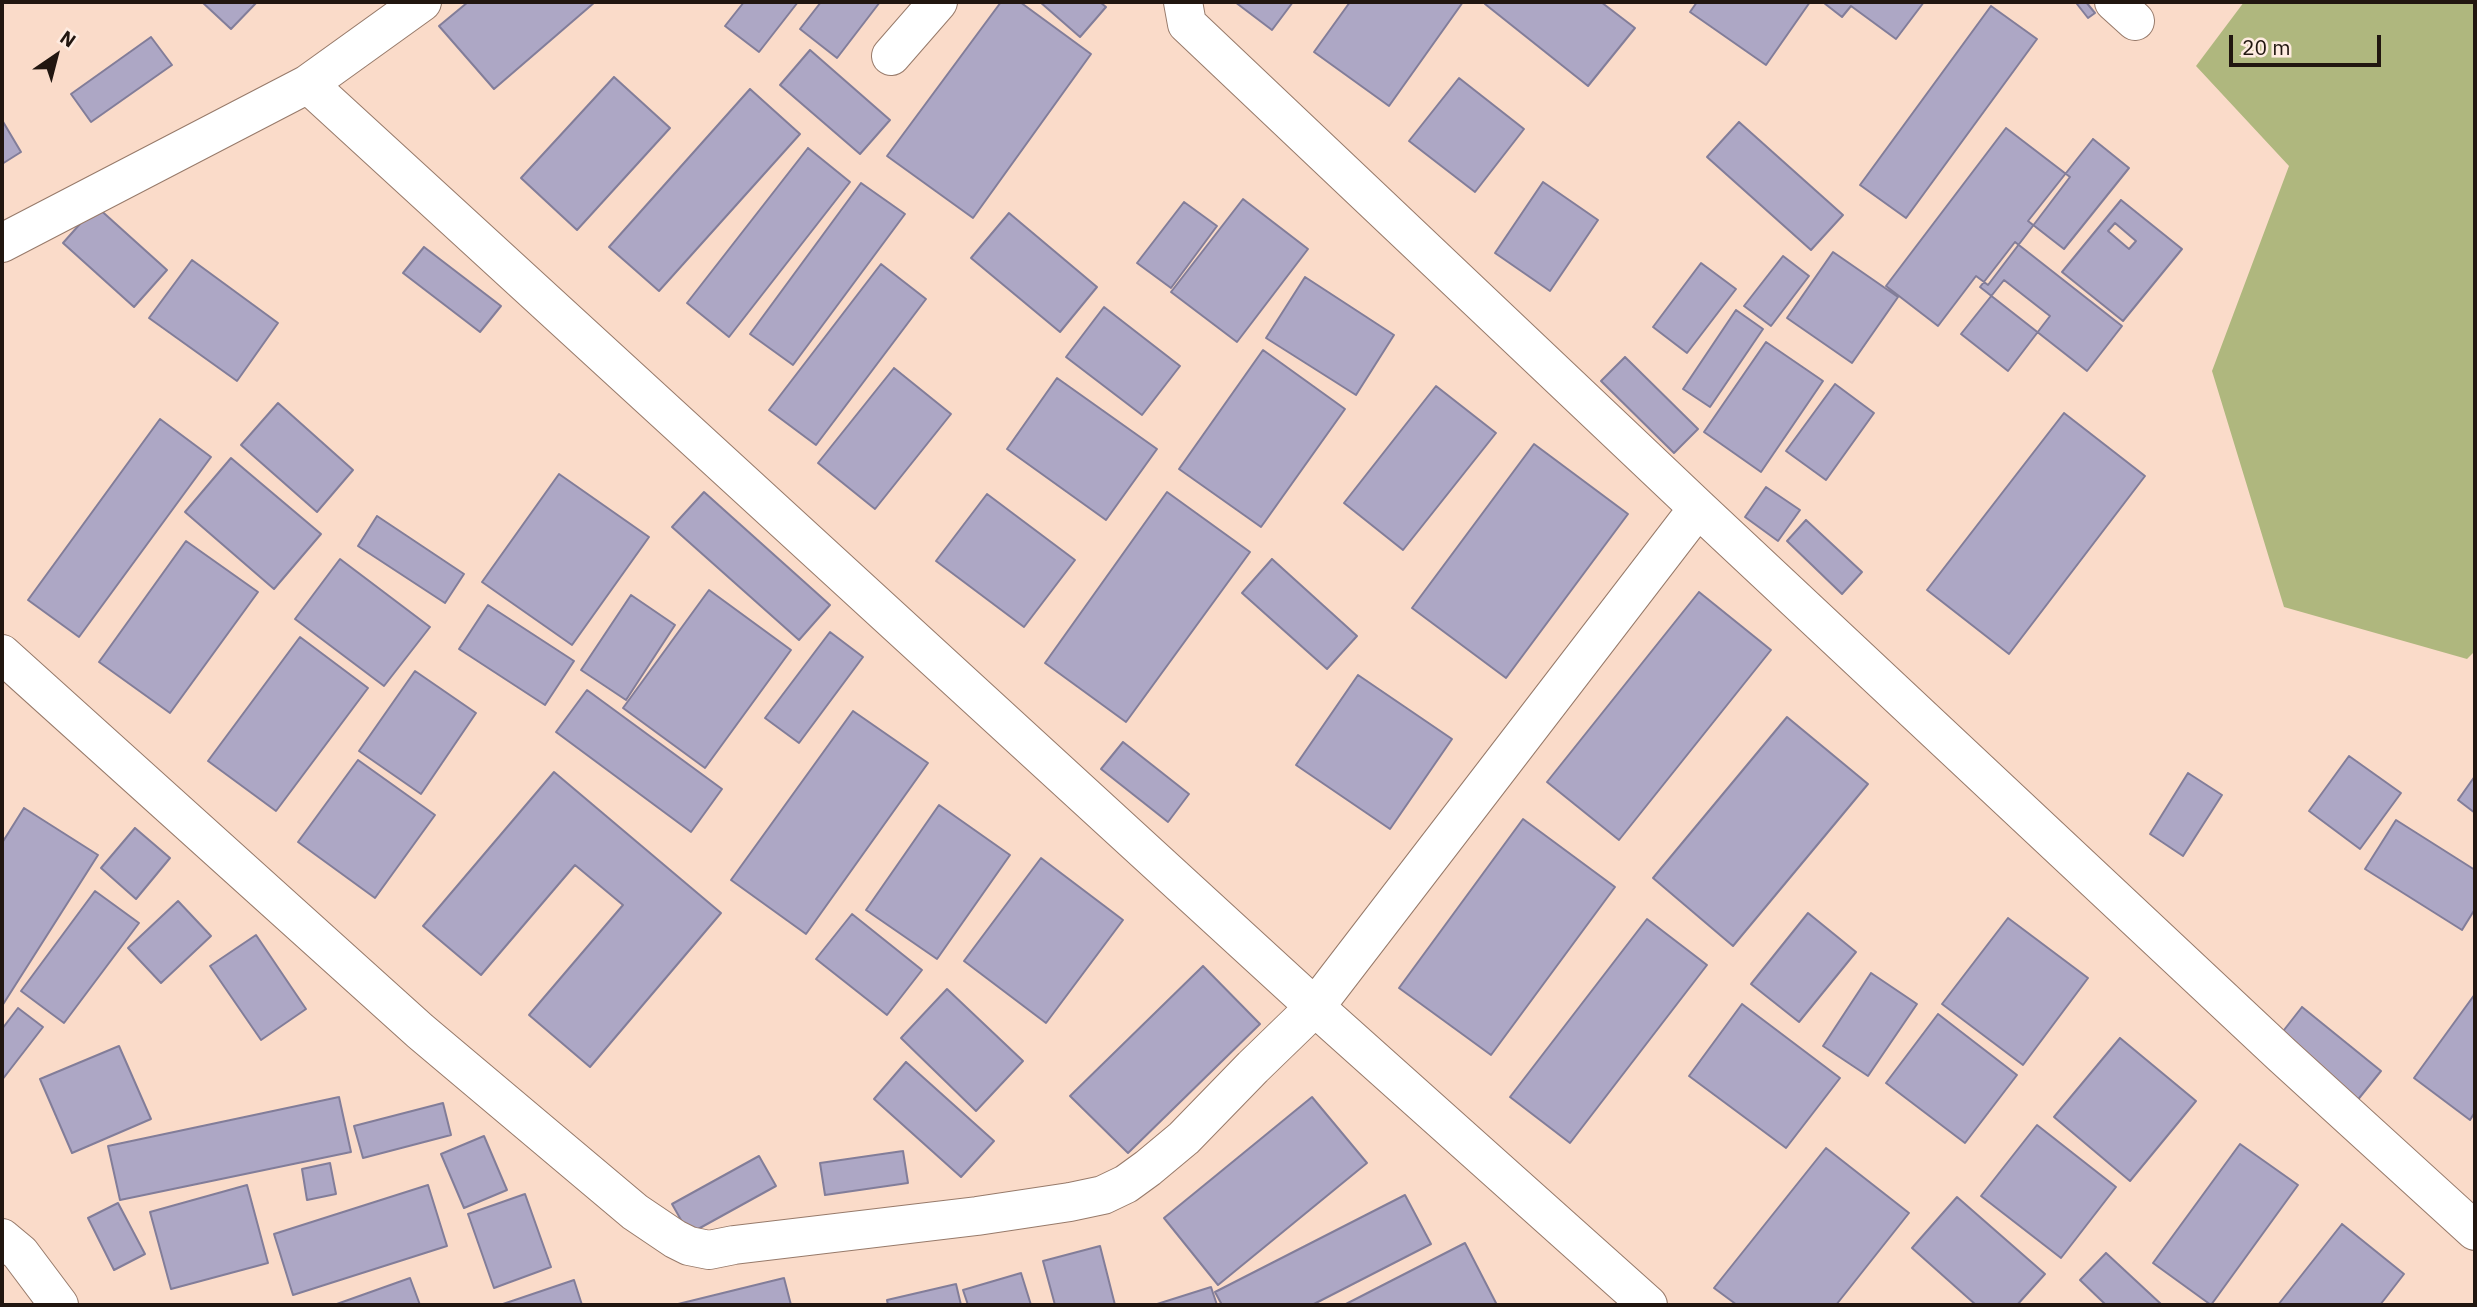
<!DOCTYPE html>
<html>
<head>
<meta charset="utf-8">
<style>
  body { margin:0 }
  #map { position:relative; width:2477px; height:1307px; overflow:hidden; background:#fadbc9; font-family:"IBM Plex Sans",sans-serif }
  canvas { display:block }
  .frame { position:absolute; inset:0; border:4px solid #211610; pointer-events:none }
  .north { position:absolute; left:21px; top:21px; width:70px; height:70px; -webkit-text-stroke:5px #feebe0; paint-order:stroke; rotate:35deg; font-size:19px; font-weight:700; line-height:28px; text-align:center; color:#211610 }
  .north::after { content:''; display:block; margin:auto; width:24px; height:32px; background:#211610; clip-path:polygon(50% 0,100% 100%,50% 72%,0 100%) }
  .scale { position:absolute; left:2229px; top:35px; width:152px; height:32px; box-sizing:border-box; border:4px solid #211610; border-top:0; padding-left:9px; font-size:21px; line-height:24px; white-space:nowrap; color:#211610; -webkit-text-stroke:5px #feebe0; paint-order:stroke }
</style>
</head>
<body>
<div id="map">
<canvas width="2477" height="1307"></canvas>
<div class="frame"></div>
<div class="north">N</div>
<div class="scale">20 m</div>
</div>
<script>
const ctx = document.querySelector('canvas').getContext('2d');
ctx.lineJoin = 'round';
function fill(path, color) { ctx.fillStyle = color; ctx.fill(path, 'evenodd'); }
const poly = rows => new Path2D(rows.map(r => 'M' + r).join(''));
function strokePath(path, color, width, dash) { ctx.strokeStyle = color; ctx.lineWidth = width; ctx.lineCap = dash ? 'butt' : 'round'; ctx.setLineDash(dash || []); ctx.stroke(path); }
fill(poly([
  [2244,2,2475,2,2475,651,2467,659,2284,607,2212,371,2289,166,2196,66]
]), '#afb77e');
const building = poly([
  [202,2,257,2,231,29,202,2],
  [468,2,595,2,494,89,439,26,468,2],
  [744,2,798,2,759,52,725,26,744,2],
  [821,2,880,2,837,58,800,29,821,2],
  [1001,2,1020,2,1091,54,973,218,887,156,1001,2],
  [1040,2,1100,2,1106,7,1080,37,1040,2],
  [1235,2,1293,2,1272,30,1235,2],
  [1350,2,1463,2,1389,106,1314,52,1350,2],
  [1487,2,1601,2,1635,28,1588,86,1485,4,1487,2],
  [1697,2,1810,2,1766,65,1690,12,1697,2],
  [1825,2,1924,2,1896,39,1851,6,1842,17,1824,3,1825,2],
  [2079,2,2086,2,2095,13,2088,18,2077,4,2079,2],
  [1991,6,2037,39,1906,218,1860,185,1991,6],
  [151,37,172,65,91,122,71,94,151,37],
  [810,50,890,120,860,154,780,85,810,50],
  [614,77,670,128,577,230,521,178,614,77],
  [1459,78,1524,129,1475,192,1409,141,1459,78],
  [750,89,800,134,659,291,609,247,750,89],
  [2,120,21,152,2,164,2,120],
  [1739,122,1843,215,1811,250,1707,157,1739,122],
  [2006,128,2070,177,1988,285,1976,276,1938,326,1886,286,2006,128],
  [2093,139,2129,168,2064,249,2028,221,2093,139],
  [808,148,850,182,729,337,687,303,808,148],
  [1543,182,1598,220,1550,291,1495,253,1543,182],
  [861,183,905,214,793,365,750,334,861,183],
  [1243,199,1308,249,1237,342,1171,292,1243,199],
  [2121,200,2182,249,2123,321,2062,272,2121,200],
  [2115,223,2136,241,2129,249,2108,231,2115,223],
  [1184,202,1217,226,1171,288,1137,263,1184,202],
  [96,206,167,270,134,307,63,243,96,206],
  [1009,213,1097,287,1060,332,971,258,1009,213],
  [2015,242,2122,326,2087,371,1980,287,2015,242],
  [424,247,501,306,480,332,403,273,424,247],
  [1833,252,1898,297,1852,363,1787,318,1833,252],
  [1783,256,1809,276,1771,326,1744,306,1783,256],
  [192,260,278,323,237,381,149,318,192,260],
  [1701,263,1736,289,1687,353,1653,327,1701,263],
  [881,264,926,299,816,445,769,410,881,264],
  [1305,277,1394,335,1356,395,1266,338,1305,277],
  [2004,280,2050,316,2008,371,1961,334,2004,280],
  [1104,307,1180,366,1142,415,1066,357,1104,307],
  [1736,310,1763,329,1710,407,1683,389,1736,310],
  [1766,342,1823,381,1761,472,1704,432,1766,342],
  [1263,350,1345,409,1261,527,1179,469,1263,350],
  [1625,357,1698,429,1674,453,1601,381,1625,357],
  [894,368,951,414,875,509,818,463,894,368],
  [1057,378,1157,449,1106,520,1007,449,1057,378],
  [1835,384,1874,413,1826,480,1786,451,1835,384],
  [1436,386,1496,433,1403,550,1344,503,1436,386],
  [278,403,353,470,317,512,241,445,278,403],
  [2064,413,2145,476,2009,654,1927,590,2064,413],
  [160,419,211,457,79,637,28,600,160,419],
  [1534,444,1628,514,1506,678,1412,608,1534,444],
  [231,458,321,534,274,589,185,512,231,458],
  [559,474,649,537,572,645,482,582,559,474],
  [1766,487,1800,510,1778,541,1745,517,1766,487],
  [704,492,830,605,799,640,672,527,704,492],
  [1167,492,1250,552,1126,722,1045,663,1167,492],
  [987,494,1075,560,1024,627,936,561,987,494],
  [377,516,464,574,445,603,358,546,377,516],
  [1806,520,1862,572,1842,594,1787,541,1806,520],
  [186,541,258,592,170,713,99,662,186,541],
  [340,559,430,627,384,686,295,619,340,559],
  [1272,559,1357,636,1327,669,1242,593,1272,559],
  [709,590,791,650,705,768,623,708,709,590],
  [1699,592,1771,650,1619,840,1547,782,1699,592],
  [631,595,675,625,626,700,581,670,631,595],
  [488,605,574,661,545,705,459,649,488,605],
  [830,632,863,657,799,743,765,718,830,632],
  [300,637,368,688,276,811,208,761,300,637],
  [415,671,476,713,421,794,359,751,415,671],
  [1358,675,1452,739,1390,829,1296,765,1358,675],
  [587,690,722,789,691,832,556,732,587,690],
  [853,711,928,763,806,934,731,880,853,711],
  [1787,717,1868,784,1733,946,1653,878,1787,717],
  [1123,742,1189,794,1168,822,1101,769,1123,742],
  [2349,756,2401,793,2360,849,2309,811,2349,756],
  [358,760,435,815,375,898,298,842,358,760],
  [554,772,721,913,590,1067,529,1015,623,905,575,865,481,975,423,926,554,772],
  [2188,773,2222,795,2183,856,2150,834,2188,773],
  [2475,776,2475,813,2458,800,2475,776],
  [939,805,1010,855,937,959,866,910,939,805],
  [24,808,98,855,2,1006,2,843,24,808],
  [1523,819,1615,887,1491,1055,1399,988,1523,819],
  [2396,820,2475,870,2475,909,2462,930,2365,869,2396,820],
  [135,828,170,858,136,899,101,868,135,828],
  [1041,858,1123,920,1046,1023,964,961,1041,858],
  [95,891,139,923,64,1023,21,991,95,891],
  [178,901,211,936,161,983,128,948,178,901],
  [1808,913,1856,952,1799,1022,1751,984,1808,913],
  [852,914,922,970,887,1015,816,959,852,914],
  [2008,918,2088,978,2023,1065,1942,1004,2008,918],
  [1647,919,1707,965,1570,1143,1510,1097,1647,919],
  [256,935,306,1009,261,1040,210,966,256,935],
  [1203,966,1260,1024,1128,1153,1070,1096,1203,966],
  [1871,973,1917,1004,1868,1076,1823,1046,1871,973],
  [947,989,1023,1061,976,1111,901,1038,947,989],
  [2475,994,2475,1112,2470,1120,2414,1078,2475,994],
  [1742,1004,1840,1078,1786,1148,1689,1076,1742,1004],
  [2302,1007,2381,1071,2356,1102,2277,1039,2302,1007],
  [18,1008,43,1027,2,1080,2,1029,18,1008],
  [1938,1014,2017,1075,1965,1143,1886,1083,1938,1014],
  [2120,1038,2196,1101,2130,1181,2054,1117,2120,1038],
  [119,1046,151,1119,72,1153,40,1079,119,1046],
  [906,1062,994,1141,961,1177,874,1099,906,1062],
  [339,1097,351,1152,120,1200,108,1146,339,1097],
  [1312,1097,1367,1163,1218,1285,1164,1218,1312,1097],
  [443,1103,451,1135,363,1158,354,1126,443,1103],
  [2037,1125,2116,1187,2061,1258,1981,1196,2037,1125],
  [484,1136,507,1190,464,1208,441,1154,484,1136],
  [2240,1144,2298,1185,2211,1305,2153,1263,2240,1144],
  [1826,1148,1909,1213,1836,1305,1737,1305,1714,1288,1826,1148],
  [903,1151,908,1183,825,1195,820,1163,903,1151],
  [759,1156,776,1186,689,1234,672,1204,759,1156],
  [330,1163,336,1194,307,1200,302,1169,330,1163],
  [247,1185,268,1263,171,1289,150,1212,247,1185],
  [428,1185,447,1246,293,1295,274,1234,428,1185],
  [525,1194,551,1267,494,1288,468,1214,525,1194],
  [1405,1195,1431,1244,1312,1305,1222,1305,1215,1292,1405,1195],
  [1957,1197,2045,1274,2017,1305,1976,1305,1912,1248,1957,1197],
  [118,1203,145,1254,114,1270,88,1218,118,1203],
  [2342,1224,2404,1274,2380,1305,2278,1305,2342,1224],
  [1465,1243,1497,1305,1344,1305,1465,1243],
  [1100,1246,1115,1305,1055,1305,1043,1261,1100,1246],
  [2106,1253,2162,1305,2106,1305,2080,1280,2106,1253],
  [1021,1273,1031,1305,968,1305,963,1290,1021,1273],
  [410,1278,420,1305,334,1305,410,1278],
  [784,1278,791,1305,674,1305,784,1278],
  [574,1280,582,1305,503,1305,503,1304,574,1280],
  [956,1284,961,1305,888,1305,887,1300,956,1284],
  [1211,1287,1217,1305,1154,1305,1211,1287]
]);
fill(building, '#ada7c5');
strokePath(building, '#827d99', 2);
const minor = poly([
  [1183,2,1187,24,1698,508,2282,1055,2475,1231],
  [2114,2,2135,21],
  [891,56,938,2],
  [308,84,422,2],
  [2,243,308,84,1315,1007,1648,1305],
  [2,654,420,1031,635,1212,675,1239,689,1246,709,1250,734,1245,977,1216,1070,1202,1103,1195,1126,1184,1148,1168,1184,1138,1253,1067,1315,1007,1698,508],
  [2,1238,20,1253,59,1305]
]);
strokePath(minor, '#977a6a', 40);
strokePath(minor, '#fff', 38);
</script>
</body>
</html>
